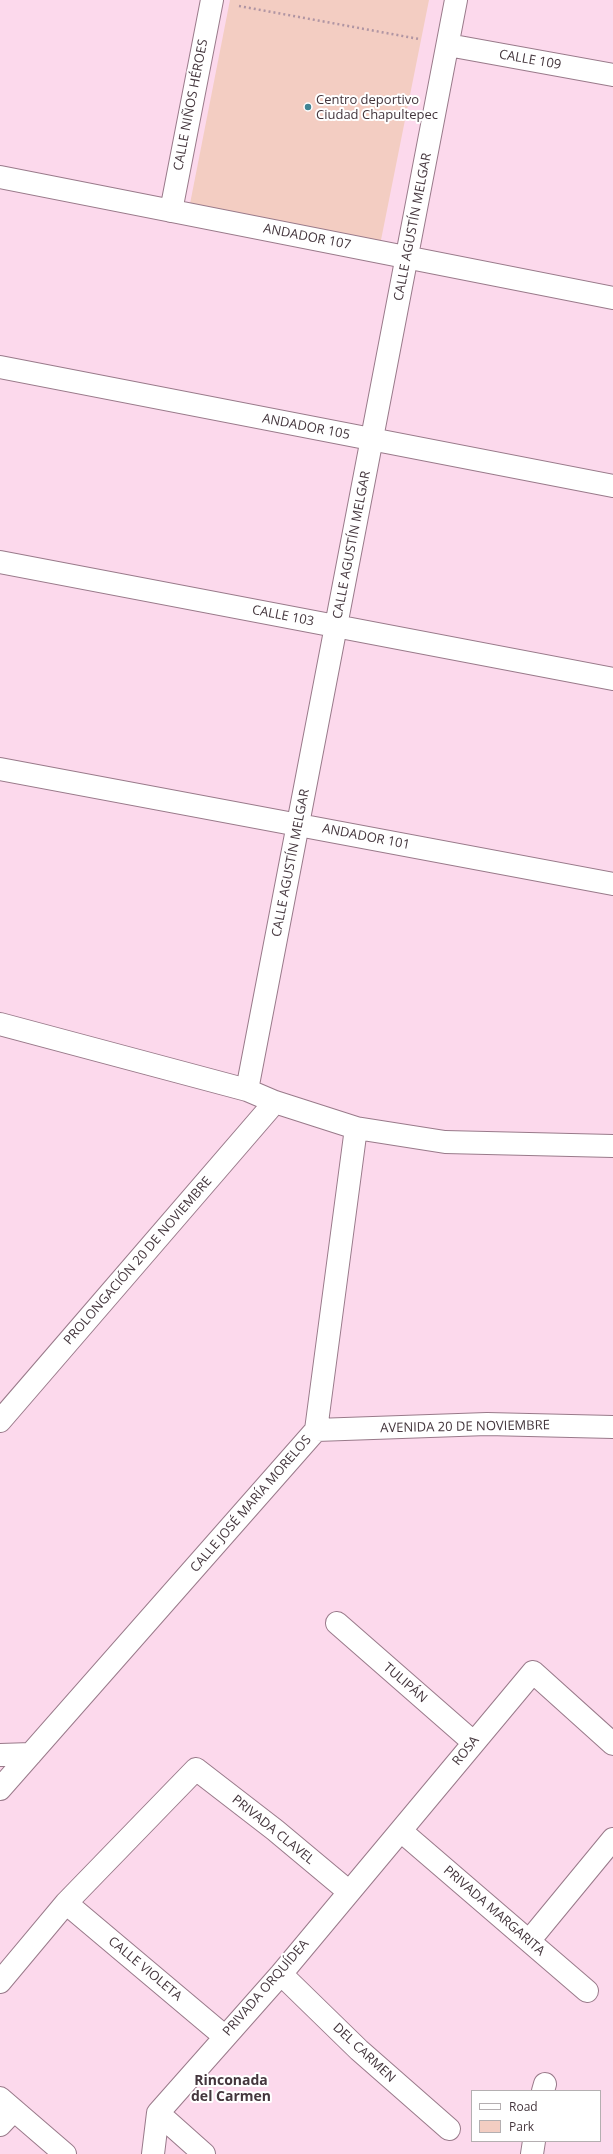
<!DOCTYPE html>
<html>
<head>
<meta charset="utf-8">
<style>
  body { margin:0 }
  #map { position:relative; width:613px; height:2154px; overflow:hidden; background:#fcd9ec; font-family:"Open Sans",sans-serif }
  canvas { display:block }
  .legend { position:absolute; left:471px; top:2090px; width:130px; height:52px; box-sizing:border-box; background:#fff; border:1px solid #b4afb1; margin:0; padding:5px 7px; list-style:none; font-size:12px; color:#44363d }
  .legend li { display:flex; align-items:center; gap:8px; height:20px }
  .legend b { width:20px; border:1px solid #b4afb1 }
</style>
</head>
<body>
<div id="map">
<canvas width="613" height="2154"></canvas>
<ul class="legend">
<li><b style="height:5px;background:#fff"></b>Road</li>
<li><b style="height:11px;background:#f3cdc2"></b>Park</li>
</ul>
</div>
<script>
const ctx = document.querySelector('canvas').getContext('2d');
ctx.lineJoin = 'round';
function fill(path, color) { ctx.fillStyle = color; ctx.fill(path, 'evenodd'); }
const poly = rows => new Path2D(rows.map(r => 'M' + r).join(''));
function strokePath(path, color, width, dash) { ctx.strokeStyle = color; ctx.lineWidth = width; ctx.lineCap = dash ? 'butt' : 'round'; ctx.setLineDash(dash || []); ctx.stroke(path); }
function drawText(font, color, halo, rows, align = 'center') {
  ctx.font = font + ' "Open Sans",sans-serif'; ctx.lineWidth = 4; ctx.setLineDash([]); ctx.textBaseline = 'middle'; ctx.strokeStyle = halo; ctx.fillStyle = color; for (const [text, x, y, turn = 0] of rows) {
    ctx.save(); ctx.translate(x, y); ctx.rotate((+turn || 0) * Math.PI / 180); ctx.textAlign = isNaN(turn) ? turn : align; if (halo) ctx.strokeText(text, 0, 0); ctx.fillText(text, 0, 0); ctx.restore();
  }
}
fill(poly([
  [230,0,429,0,379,250,188,214]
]), '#f3cdc2');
const minor = poly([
  [448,45,613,75],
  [0,177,613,298],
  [171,211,212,0],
  [0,367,613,486],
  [0,562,613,679],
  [0,769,613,884],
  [0,1024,247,1090,275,1102,356,1128,445,1142,613,1146],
  [247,1090,456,0],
  [0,1421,275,1102],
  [316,1430,487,1424,613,1427],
  [337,1623,473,1742],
  [0,1755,31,1754],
  [0,1789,316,1430,356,1128],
  [401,1831,587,1991],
  [66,1903,224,2036],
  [529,1941,613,1839],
  [281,1974,359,2050,449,2129],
  [0,1982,66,1903,196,1769,275,1830,348,1891],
  [543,2091,545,2084],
  [0,2098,65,2154],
  [158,2113,204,2154],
  [0,2125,14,2110],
  [153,2154,158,2113,281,1974,533,1672,613,1744],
  [532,2154,534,2141]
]);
strokePath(minor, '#997a8a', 24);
strokePath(poly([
  [239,6,419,39]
]), '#b095a3', 2.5, [2, 3]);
strokePath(minor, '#fff', 22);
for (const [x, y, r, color] of [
  [308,107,4,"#418494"]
]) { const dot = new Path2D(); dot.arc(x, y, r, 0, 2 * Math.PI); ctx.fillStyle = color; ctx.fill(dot); strokePath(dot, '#fff', 1.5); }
drawText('13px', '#44363d', '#fff', [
  ["CALLE 109",530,60,10],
  ["CALLE NIÑOS HÉROES",191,105,-79],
  ["CALLE AGUSTÍN MELGAR",413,227,-79],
  ["ANDADOR 107",307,237,11],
  ["ANDADOR 105",306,427,11],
  ["CALLE AGUSTÍN MELGAR",352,545,-79],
  ["CALLE 103",283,616,11],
  ["ANDADOR 101",366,837,11],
  ["CALLE AGUSTÍN MELGAR",291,863,-79],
  ["PROLONGACIÓN 20 DE NOVIEMBRE",138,1261,-49],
  ["AVENIDA 20 DE NOVIEMBRE",465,1427,-1],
  ["CALLE JOSÉ MARÍA MORELOS",251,1504,-49],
  ["TULIPÁN",405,1683,41],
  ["ROSA",466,1751,-51],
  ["PRIVADA CLAVEL",273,1830,39],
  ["PRIVADA MARGARITA",494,1911,41],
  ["CALLE VIOLETA",145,1969,40],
  ["PRIVADA ORQUÍDEA",266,1988,-49],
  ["DEL CARMEN",364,2053,43]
]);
drawText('13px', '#44363d', '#fff', [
  ["Centro deportivo",316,100],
  ["Ciudad Chapultepec",316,115]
], 'left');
drawText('bold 14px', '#44363d', '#fff', [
  ["Rinconada",231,2081],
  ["del Carmen",231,2097]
]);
</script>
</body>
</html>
